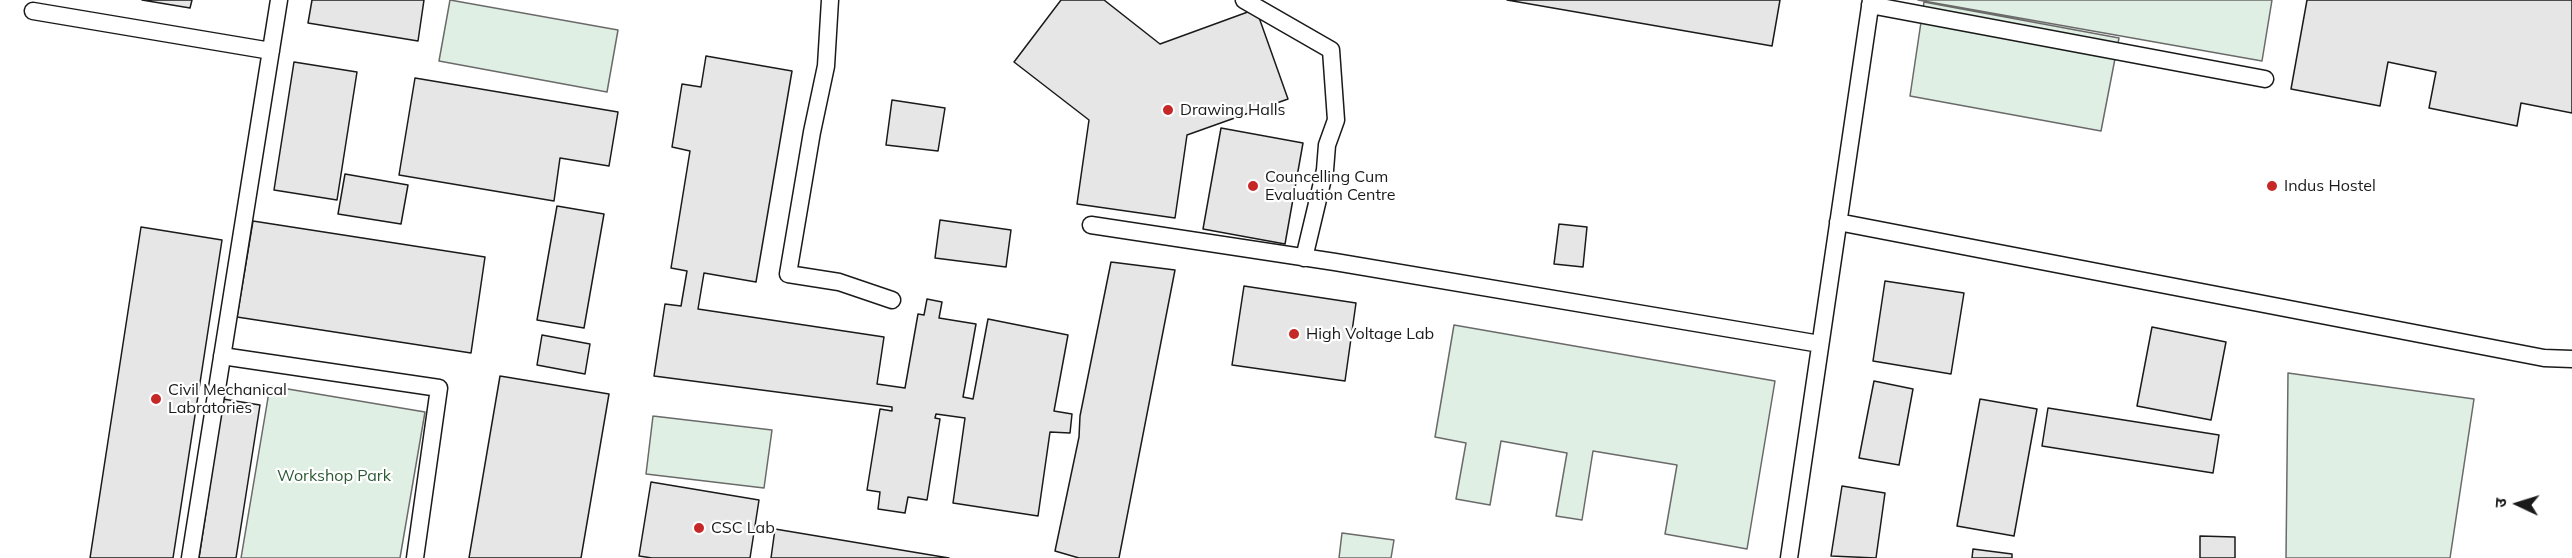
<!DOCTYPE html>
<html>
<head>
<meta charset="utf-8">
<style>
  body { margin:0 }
  #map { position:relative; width:2572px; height:558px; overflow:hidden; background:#fff; font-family:Mulish,"Noto Sans Devanagari",sans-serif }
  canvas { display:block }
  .north { position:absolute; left:2488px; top:474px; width:60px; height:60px; -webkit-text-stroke:4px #fff; paint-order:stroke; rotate:274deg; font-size:16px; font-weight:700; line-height:24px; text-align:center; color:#1a1a1a }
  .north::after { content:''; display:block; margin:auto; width:21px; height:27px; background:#1a1a1a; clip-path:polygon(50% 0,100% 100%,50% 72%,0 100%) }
</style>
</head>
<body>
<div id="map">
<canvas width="2572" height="558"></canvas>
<div class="north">उ</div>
</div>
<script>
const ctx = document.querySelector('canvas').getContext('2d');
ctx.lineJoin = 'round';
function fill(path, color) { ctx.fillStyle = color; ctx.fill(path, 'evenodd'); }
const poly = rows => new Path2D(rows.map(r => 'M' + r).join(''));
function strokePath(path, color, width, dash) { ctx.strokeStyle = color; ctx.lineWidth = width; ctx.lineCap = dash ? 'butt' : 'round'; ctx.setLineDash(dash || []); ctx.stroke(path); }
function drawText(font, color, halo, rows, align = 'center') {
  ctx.font = font + ' Mulish,sans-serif'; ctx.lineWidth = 4.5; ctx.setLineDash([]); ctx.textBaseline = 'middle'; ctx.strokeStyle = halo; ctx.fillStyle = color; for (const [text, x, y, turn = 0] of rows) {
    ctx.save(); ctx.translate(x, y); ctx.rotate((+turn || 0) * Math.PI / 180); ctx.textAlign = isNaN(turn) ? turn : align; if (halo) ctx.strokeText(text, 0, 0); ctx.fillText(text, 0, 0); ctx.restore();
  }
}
const green = poly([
  [450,0,618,30,607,92,439,61,450,0],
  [1918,0,2272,0,2262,61,1918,0],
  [1924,2,2119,38,2101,131,1910,96,1924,2],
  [1454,325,1775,381,1747,549,1665,534,1677,465,1593,451,1582,520,1556,516,1567,453,1501,441,1490,505,1456,499,1466,443,1435,437,1454,325],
  [2288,373,2474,399,2450,558,2286,558,2288,373],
  [270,386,425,412,400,558,241,558,270,386],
  [653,416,772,430,764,488,646,474,653,416],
  [1342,533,1394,540,1391,558,1339,558,1342,533]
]);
fill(green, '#e0efe3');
strokePath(green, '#6a6a6a', 1.5);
const building = poly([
  [142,0,192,0,190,8,142,0],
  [312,0,424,0,418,41,308,23,312,0],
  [1061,0,1104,0,1160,44,1256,9,1288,99,1187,135,1175,218,1077,204,1089,120,1014,62,1061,0],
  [1507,0,1780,0,1772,46,1507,0],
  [2307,0,2572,0,2572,113,2521,103,2517,126,2429,108,2436,72,2388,62,2380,106,2291,89,2307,0],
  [706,56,792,71,756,282,704,273,698,309,884,337,877,384,905,388,918,314,924,315,927,299,942,302,939,318,976,324,963,397,973,399,988,319,1068,335,1054,411,1072,414,1070,433,1050,432,1038,516,953,503,965,418,936,414,935,418,940,419,927,500,908,497,905,513,878,509,880,492,867,490,880,409,892,411,892,407,654,376,665,304,681,306,687,271,671,268,690,151,672,147,682,84,701,87,706,56],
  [294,62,357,72,337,200,274,190,294,62],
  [415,78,618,112,609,166,560,158,554,201,399,175,415,78],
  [892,100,945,108,938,151,886,145,892,100],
  [1221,128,1303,143,1285,244,1203,229,1221,128],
  [345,174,408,185,401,224,338,214,345,174],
  [557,206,604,214,584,328,537,320,557,206],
  [940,220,1011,230,1006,267,935,258,940,220],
  [253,221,485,257,471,353,237,317,253,221],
  [1559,224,1587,227,1583,267,1554,264,1559,224],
  [141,227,222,240,173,558,90,558,141,227],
  [1111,262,1175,270,1119,558,1079,558,1055,551,1079,437,1080,416,1111,262],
  [1885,281,1964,293,1951,374,1873,361,1885,281],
  [1244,286,1356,303,1345,381,1232,365,1244,286],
  [2152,327,2226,342,2211,420,2137,406,2152,327],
  [542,335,590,344,585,374,537,365,542,335],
  [500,376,609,394,581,558,469,558,500,376],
  [1874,381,1913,389,1899,465,1859,458,1874,381],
  [223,399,260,405,236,558,199,558,223,399],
  [1980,399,2037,409,2014,536,1957,526,1980,399],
  [2048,408,2219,435,2213,473,2042,446,2048,408],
  [651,482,759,500,750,558,652,558,639,556,651,482],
  [1842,486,1885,493,1876,558,1831,556,1842,486],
  [775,529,949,558,771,558,775,529],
  [2200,536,2235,537,2235,558,2200,558,2200,536],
  [1973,549,2012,554,2012,558,1972,558,1973,549]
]);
fill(building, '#e6e6e6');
strokePath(building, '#1a1a1a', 1.5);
const service = poly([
  [830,0,826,66,812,132,788,274,839,282,892,300],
  [1244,0,1331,50,1336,120,1327,145,1325,170,1304,258],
  [1870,5,2265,79],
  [33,11,271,51],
  [1838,222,2544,358,2572,359],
  [1091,225,1335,262,1820,344],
  [222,356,439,388,415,558],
  [190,558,279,0],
  [1789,558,1871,0]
]);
strokePath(service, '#1a1a1a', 19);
strokePath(service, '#fff', 16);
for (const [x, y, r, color] of [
  [1168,110,6,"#c62828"],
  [1253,186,6,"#c62828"],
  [2272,186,6,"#c62828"],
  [1294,334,6,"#c62828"],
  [156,399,6,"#c62828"],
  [699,528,6,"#c62828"]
]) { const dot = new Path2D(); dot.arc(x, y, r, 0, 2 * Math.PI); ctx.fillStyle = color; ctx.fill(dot); strokePath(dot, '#fff', 2); }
drawText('16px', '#1a1a1a', '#fff', [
  ["Drawing Halls",1180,110],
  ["Councelling Cum",1265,177],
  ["Evaluation Centre",1265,195],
  ["Indus Hostel",2284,186],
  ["High Voltage Lab",1306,334],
  ["Civil Mechanical",168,390],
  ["Labratories",168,408],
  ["CSC Lab",711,528]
], 'left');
drawText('16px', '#2b5a34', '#fff', [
  ["Workshop Park",334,476]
]);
</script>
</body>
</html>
